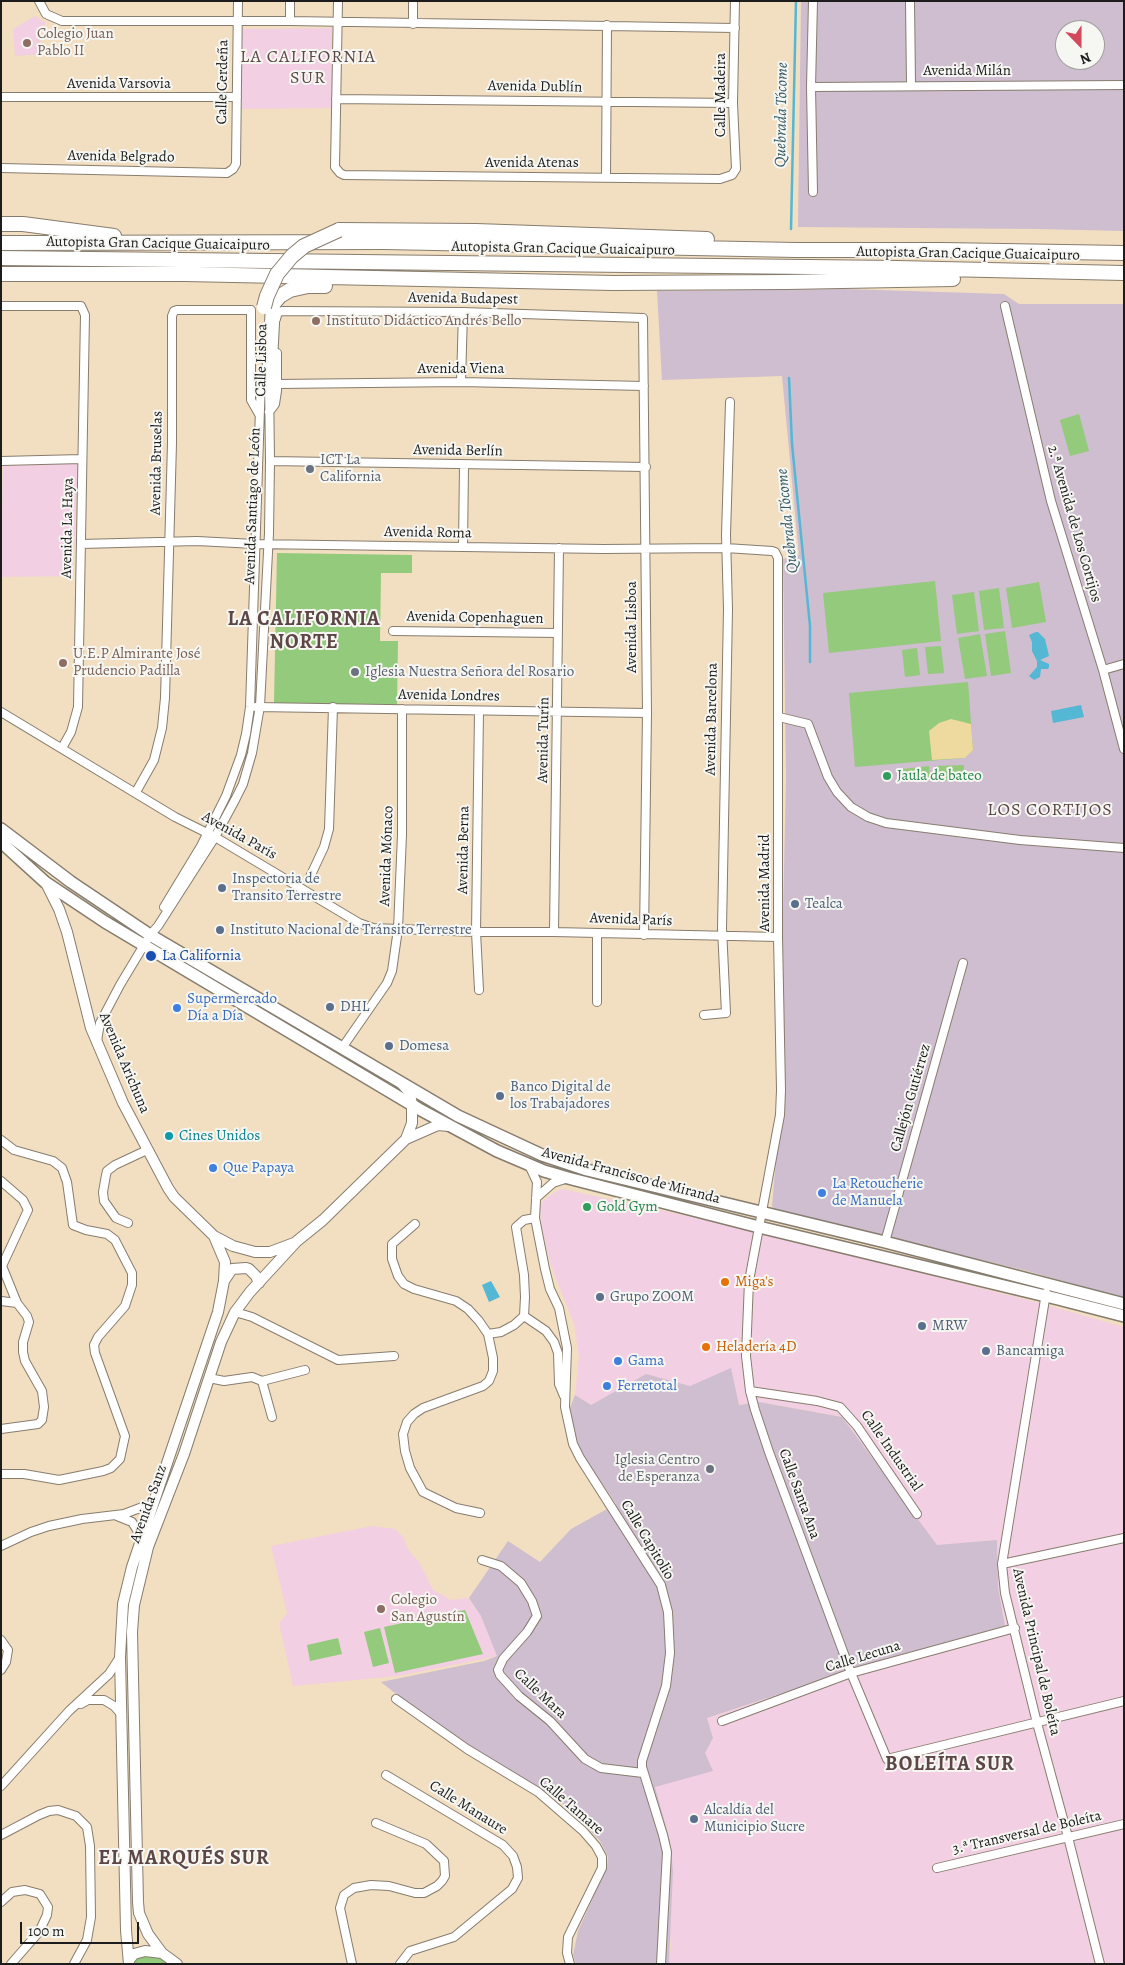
<!DOCTYPE html>
<html>
<head>
<meta charset="utf-8">
<style>
  body { margin:0 }
  #map { position:relative; width:1125px; height:1965px; overflow:hidden; background:#f2dec0; font-family:Alegreya,serif }
  canvas { display:block }
  .frame { position:absolute; inset:0; border:2px solid #1c1c1c; pointer-events:none }
  .north { position:absolute; left:1055px; top:20px; width:50px; height:50px; box-sizing:border-box; background:#f6f6f2; border:1px solid #9f9f9c; border-radius:50%; rotate:158deg; font-size:14px; font-weight:700; line-height:20px; text-align:center; color:#1c1c1c }
  .north::after { content:''; display:block; margin:auto; width:18px; height:22px; background:#d1495b; clip-path:polygon(50% 0,100% 100%,50% 72%,0 100%) }
  .scale { position:absolute; left:20px; top:1922px; width:119px; height:22px; box-sizing:border-box; border:2px solid #1c1c1c; border-top:0; padding-left:6px; font-size:15px; line-height:18px; white-space:nowrap; color:#1c1c1c; -webkit-text-stroke:4px #f6f6f2; paint-order:stroke }
</style>
</head>
<body>
<div id="map">
<canvas width="1125" height="1965"></canvas>
<div class="frame"></div>
<div class="north">N</div>
<div class="scale">100 m</div>
</div>
<script>
const ctx = document.querySelector('canvas').getContext('2d');
ctx.lineJoin = 'round';
function fill(path, color) { ctx.fillStyle = color; ctx.fill(path, 'evenodd'); }
const poly = rows => new Path2D(rows.map(r => 'M' + r).join(''));
function strokePath(path, color, width, dash) { ctx.strokeStyle = color; ctx.lineWidth = width; ctx.lineCap = dash ? 'butt' : 'round'; ctx.setLineDash(dash || []); ctx.stroke(path); }
function drawText(font, color, halo, rows, align = 'center') {
  ctx.font = font + ' Alegreya,serif'; ctx.lineWidth = 4; ctx.setLineDash([]); ctx.textBaseline = 'middle'; ctx.strokeStyle = halo; ctx.fillStyle = color; for (const [text, x, y, turn = 0] of rows) {
    ctx.save(); ctx.translate(x, y); ctx.rotate((+turn || 0) * Math.PI / 180); ctx.textAlign = isNaN(turn) ? turn : align; if (halo) ctx.strokeText(text, 0, 0); ctx.fillText(text, 0, 0); ctx.restore();
  }
}
fill(poly([
  [35,16,46,23,40,32,41,54,15,56,13,29],
  [332,28,332,108,240,109,240,29],
  [78,463,73,576,1,577,3,464],
  [562,1189,729,1225,1036,1302,1124,1327,1124,1964,669,1964,671,1946,655,1787,705,1753,713,1738,707,1718,888,1658,1005,1626,998,1587,997,1540,937,1546,842,1417,760,1402,739,1405,731,1369,690,1386,646,1374,591,1405,575,1395,579,1357,574,1324,550,1263,541,1224,540,1206,543,1201,556,1191],
  [372,1526,395,1529,403,1537,409,1551,419,1562,433,1590,451,1600,469,1598,481,1616,498,1656,398,1676,293,1686,279,1623,287,1613,271,1546]
]), '#f2cfe2');
fill(poly([
  [801,1,1124,1,1124,231,1037,229,798,227],
  [1065,30,1095,30,1095,60,1065,60],
  [845,289,1004,294,1019,304,1124,304,1124,1298,1027,1271,775,1210,772,1206,778,1135,786,779,783,559,799,555,782,376,662,380,657,291],
  [731,1368,739,1405,759,1402,842,1417,937,1545,997,1540,998,1587,1005,1626,888,1658,707,1718,713,1738,705,1753,713,1771,655,1787,670,1841,673,1871,669,1964,576,1964,573,1955,578,1931,607,1866,608,1857,600,1841,572,1812,552,1795,501,1769,420,1713,381,1682,484,1661,497,1656,481,1616,469,1598,508,1541,540,1562,571,1529,616,1504,582,1454,575,1440,568,1413,575,1395,591,1405,646,1374,690,1386]
]), '#cfbdd0');
fill(poly([
  [1079,414,1089,451,1070,456,1060,420],
  [277,553,412,555,412,573,381,573,380,641,398,641,397,705,274,703],
  [935,581,941,641,829,653,823,593],
  [1039,582,1046,622,1012,628,1006,588],
  [999,588,1004,628,984,630,979,591],
  [974,592,979,631,957,634,952,595],
  [1005,631,1011,673,991,676,985,634],
  [980,634,987,676,965,679,958,638],
  [941,646,944,673,928,674,925,647],
  [917,648,920,675,905,677,902,650],
  [968,682,973,750,965,758,855,767,849,693],
  [964,765,964,780,935,781,935,766],
  [929,766,930,778,904,780,903,769],
  [465,1610,483,1654,395,1673,384,1627],
  [380,1628,389,1663,373,1667,364,1632],
  [338,1638,342,1654,310,1661,307,1645],
  [151,1952,172,1964,131,1964,134,1956]
]), '#93ca7c');
fill(poly([
  [951,719,971,724,973,750,965,758,932,760,929,731,939,723]
]), '#eeda9e');
fill(poly([
  [1036,632,1038,632,1045,639,1049,656,1040,660,1049,664,1049,667,1048,669,1041,669,1040,677,1034,680,1029,676,1037,667,1037,661,1032,651,1032,642,1029,635],
  [1081,705,1084,717,1053,723,1051,711],
  [491,1281,500,1297,489,1302,482,1285]
]), '#54b7d3');
strokePath(poly([
  [791,229,796,1],
  [789,378,792,444,810,626,810,662]
]), '#54b7d3', 2.5);
const minor = poly([
  [39,1,46,14,62,21,290,21,735,28],
  [290,1,290,21],
  [338,1,335,167,340,173,344,175,720,179,732,175,736,169,733,103,735,1],
  [413,1,413,24],
  [910,1,911,85],
  [811,87,1124,85],
  [1,97,237,97],
  [336,99,733,103],
  [1,168,227,173,233,169,236,164,238,1],
  [606,177,607,25],
  [813,192,811,87,813,1],
  [1,306,81,306,85,315,78,707,71,732,62,748],
  [1005,306,1051,501,1103,670,1124,749],
  [276,319,278,312,283,311,463,312,643,318,647,713,644,935],
  [461,382,463,312],
  [277,384,461,382,644,386],
  [269,412,275,404,277,391,277,353],
  [1,461,82,459],
  [270,461,646,467],
  [81,544,197,541,255,544,603,549,726,548,772,551,775,552,778,558,778,937,781,1090,780,1115,749,1281,746,1356,750,1391,755,1410,769,1452,851,1673,887,1759,1124,1701],
  [463,547,464,465],
  [393,631,558,633],
  [1103,670,1124,664],
  [256,707,647,713],
  [1,712,175,817,215,837,359,923,373,928,476,932,554,932,778,937],
  [779,717,808,724,828,777,837,792,851,807,868,817,886,823,1020,840,1124,848],
  [136,792,154,760,162,728,165,698,172,443,172,316,174,311,177,310,251,310,251,400,259,414],
  [310,877,324,847,329,829,333,707],
  [164,907,201,846,226,796,241,755,246,734,250,707,261,379],
  [554,932,559,548],
  [597,933,597,1002],
  [479,990,476,932,479,711],
  [704,1015,726,1013,722,928,728,609,726,535,730,402],
  [97,1041,100,1023,120,985,150,935,158,926,215,837,235,800,243,784,252,753,260,706,269,533,270,461,269,380],
  [342,1048,387,983,392,971,398,929,402,835,402,709],
  [1,1140,14,1150,53,1161,62,1168,67,1182,73,1225,86,1230,107,1234,115,1240,132,1273,132,1285,125,1306,98,1337,94,1345,95,1353,125,1436,120,1459,111,1468,103,1471,59,1480,24,1474,1,1474],
  [529,1165,537,1182,535,1218,545,1269,550,1289,559,1308,567,1348,565,1407,573,1444,580,1458,661,1585,668,1612,670,1653,666,1686,642,1761,642,1767,663,1835,667,1852,661,1964],
  [1,1181,23,1200,28,1210,2,1266,17,1303,1,1301],
  [536,1198,553,1183,568,1178],
  [535,1218,524,1220,516,1227,524,1275,525,1297,524,1316,546,1331,554,1342,558,1353,559,1384,564,1396],
  [128,1223,116,1218,104,1201,103,1192,106,1175,107,1171,115,1165,147,1150],
  [415,1224,392,1244,392,1259,398,1276,404,1284,414,1289,456,1301,468,1309,479,1321,488,1334,493,1358,493,1371,489,1381,483,1386,423,1408,414,1414,407,1422,403,1434,405,1451,410,1468,423,1492,456,1508,480,1513],
  [885,1242,963,963],
  [1046,1293,1002,1564,1005,1593,1037,1723,1068,1837,1100,1964],
  [235,1312,252,1317,338,1360,394,1356],
  [488,1334,501,1332,514,1325,524,1316],
  [209,1378,224,1381,252,1377,262,1381,305,1370],
  [262,1381,272,1417],
  [750,1391,817,1401,840,1407,857,1426,917,1514],
  [1,1429,38,1424,42,1420,44,1407,42,1391,25,1361,23,1352,23,1342,29,1322,27,1316,17,1303],
  [117,1516,132,1522,142,1538],
  [1,1546,31,1532,49,1526,82,1519,124,1514,153,1503],
  [482,1560,501,1566,521,1583,532,1601,537,1616,527,1632,503,1659,498,1670,500,1675,519,1696,550,1721,585,1759,601,1768,643,1773],
  [1002,1564,1124,1538],
  [1,1640,8,1650,6,1662,1,1670],
  [396,1699,467,1749,538,1792,583,1831,596,1846,602,1857,602,1868,568,1937,567,1953,570,1964],
  [81,1704,88,1700,104,1700,114,1706,122,1715],
  [722,1721,851,1673,1015,1628],
  [386,1775,503,1845,513,1856,517,1867,518,1878,512,1889,454,1937,410,1951,400,1964],
  [1,1786,69,1711,109,1674,120,1657],
  [1,1835,39,1815,49,1811,58,1810,76,1816,87,1827,90,1846,91,1917,87,1940,74,1964],
  [937,1868,1124,1824],
  [1,1902,12,1892,25,1890,40,1894,48,1907,47,1915,39,1932,11,1964],
  [352,1964,340,1908,344,1895,354,1888,371,1885,389,1886,415,1893,424,1893,437,1886,442,1881,445,1876,444,1861,426,1844,376,1823]
]);
const tertiary = poly([
  [46,883,59,909,67,932,91,1028,123,1103,168,1188,174,1197,214,1236,225,1262,224,1281,218,1312,132,1567,123,1604,120,1657,126,1930,129,1964],
  [402,1084,410,1093,412,1105,412,1123,406,1139],
  [214,1236,233,1246,255,1252,270,1252,294,1243],
  [224,1281,232,1269,246,1268,249,1269,256,1276,259,1283],
  [129,1960,134,1954,145,1951,162,1953],
  [177,1964,162,1953,148,1934,139,1913,138,1902,132,1632,134,1605,148,1547,184,1454,221,1342,235,1312,250,1292,297,1241,323,1220,406,1139,438,1125,449,1126]
]);
const secondary = poly([
  [1,829,71,882,150,935,458,1116,542,1155,587,1170,885,1242,1124,1304],
  [1,842,45,882,105,922,419,1109,497,1151,544,1171,568,1178,759,1227,1058,1299,1124,1316]
]);
const motorway = poly([
  [1,224,23,224,114,236],
  [339,230,476,231,707,239],
  [1,243,383,242,796,250,943,250,1124,253],
  [1,258,897,268,1124,273],
  [1,274,185,274,613,283,787,282,953,279],
  [269,380,273,304,280,296,290,290,308,286,325,286]
]);
strokePath(minor, '#877d6e', 10);
strokePath(tertiary, '#877d6e', 12);
strokePath(secondary, '#877d6e', 14);
strokePath(motorway, '#877d6e', 16);
strokePath(minor, '#fff', 8);
strokePath(tertiary, '#fff', 10);
strokePath(secondary, '#fff', 11);
strokePath(motorway, '#fff', 14);
const motorwayBridge = poly([
  [264,307,267,296,277,274,292,256,304,246,339,230]
]);
strokePath(motorwayBridge, '#877d6e', 16, []);
strokePath(motorwayBridge, '#fff', 14);
for (const [x, y, r, color] of [
  [27,43,5,"#8d6e63"],
  [316,321,5,"#8d6e63"],
  [310,469,5,"#6b7280"],
  [63,663,5,"#8d6e63"],
  [355,672,5,"#6b7280"],
  [887,776,5,"#2e9e5b"],
  [222,888,5,"#5c6f8a"],
  [795,904,5,"#5c6f8a"],
  [220,930,5,"#5c6f8a"],
  [151,956,6,"#1a4fb4"],
  [330,1007,5,"#5c6f8a"],
  [177,1008,5,"#3f7fe0"],
  [389,1046,5,"#5c6f8a"],
  [500,1096,5,"#5c6f8a"],
  [169,1136,5,"#0f9aa8"],
  [213,1168,5,"#3f7fe0"],
  [822,1193,5,"#3f7fe0"],
  [587,1207,5,"#2e9e5b"],
  [725,1282,5,"#e8710a"],
  [600,1297,5,"#5c6f8a"],
  [922,1326,5,"#5c6f8a"],
  [706,1347,5,"#e8710a"],
  [986,1351,5,"#5c6f8a"],
  [618,1361,5,"#3f7fe0"],
  [607,1386,5,"#3f7fe0"],
  [710,1469,5,"#6b7280"],
  [381,1609,5,"#8d6e63"],
  [694,1819,5,"#5c6f8a"]
]) { const dot = new Path2D(); dot.arc(x, y, r, 0, 2 * Math.PI); ctx.fillStyle = color; ctx.fill(dot); strokePath(dot, '#f6f6f2', 2); }
drawText('15px', '#785e54', '#f6f6f2', [
  ["Colegio Juan",37,34],
  ["Pablo II",37,51],
  ["Instituto Didáctico Andrés Bello",326,321],
  ["U.E.P Almirante José",73,654],
  ["Prudencio Padilla",73,671],
  ["Colegio",391,1600],
  ["San Agustín",391,1617]
], 'left');
drawText('15px', '#1c1c1c', '#f6f6f2', [
  ["Avenida Milán",967,71],
  ["Calle Cerdeña",223,82,-89],
  ["Avenida Varsovia",119,84],
  ["Avenida Dublín",535,87,1],
  ["Calle Madeira",721,95,-90],
  ["Avenida Belgrado",121,157,1],
  ["Avenida Atenas",532,163],
  ["Autopista Gran Cacique Guaicaipuro",158,244,1],
  ["Autopista Gran Cacique Guaicaipuro",563,249,1],
  ["Autopista Gran Cacique Guaicaipuro",968,254,1],
  ["Avenida Budapest",463,299,1],
  ["Calle Lisboa",262,360,-89],
  ["Avenida Viena",461,369],
  ["Avenida Berlín",458,451,1],
  ["Avenida Bruselas",157,463,-89],
  ["Avenida Santiago de León",253,506,-88],
  ["2.ª Avenida de Los Cortijos",1074,524,74],
  ["Avenida La Haya",68,528,-89],
  ["Avenida Roma",428,533,1],
  ["Avenida Copenhaguen",475,618,1],
  ["Avenida Lisboa",632,627,-90],
  ["Avenida Londres",449,696,1],
  ["Avenida Barcelona",712,719,-89],
  ["Avenida Turín",544,740,-89],
  ["Avenida París",239,836,29],
  ["Avenida Berna",464,850,-89],
  ["Avenida Mónaco",387,856,-88],
  ["Avenida Madrid",765,883,-90],
  ["Avenida París",631,920,2],
  ["Avenida Arichuna",124,1063,67],
  ["Callejón Gutiérrez",911,1098,-74],
  ["Avenida Francisco de Miranda",631,1176,15],
  ["Calle Industrial",891,1451,55],
  ["Calle Santa Ana",799,1494,70],
  ["Avenida Sanz",149,1504,-70],
  ["Calle Capitolio",647,1540,59],
  ["Avenida Principal de Boleíta",1036,1652,77],
  ["Calle Lecuna",863,1657,-17],
  ["Calle Mara",540,1694,43],
  ["Calle Tamare",571,1806,41],
  ["Calle Manaure",468,1808,32],
  ["3.ª Transversal de Boleíta",1027,1833,-13]
]);
drawText('15px', '#5b616d', '#f6f6f2', [
  ["ICT La",320,460],
  ["California",320,477],
  ["Iglesia Nuestra Señora del Rosario",365,672],
  ["Iglesia Centro",700,1460,"right"],
  ["de Esperanza",700,1477,"right"]
], 'left');
drawText('15px', '#27864d', '#f6f6f2', [
  ["Jaula de bateo",897,776],
  ["Gold Gym",597,1207]
], 'left');
drawText('15px', '#4e5e75', '#f6f6f2', [
  ["Inspectoria de",232,879],
  ["Transito Terrestre",232,896],
  ["Tealca",805,904],
  ["Instituto Nacional de Tránsito Terrestre",230,930],
  ["DHL",340,1007],
  ["Domesa",399,1046],
  ["Banco Digital de",510,1087],
  ["los Trabajadores",510,1104],
  ["Grupo ZOOM",610,1297],
  ["MRW",932,1326],
  ["Bancamiga",996,1351],
  ["Alcaldía del",704,1810],
  ["Municipio Sucre",704,1827]
], 'left');
drawText('15px', '#164399', '#f6f6f2', [
  ["La California",162,956]
], 'left');
drawText('15px', '#366cbe', '#f6f6f2', [
  ["Supermercado",187,999],
  ["Día a Día",187,1016],
  ["Que Papaya",223,1168],
  ["La Retoucherie",832,1184],
  ["de Manuela",832,1201],
  ["Gama",628,1361],
  ["Ferretotal",617,1386]
], 'left');
drawText('15px', '#0d838f', '#f6f6f2', [
  ["Cines Unidos",179,1136]
], 'left');
drawText('15px', '#c56008', '#f6f6f2', [
  ["Miga's",735,1282],
  ["Heladería 4D",716,1347]
], 'left');
drawText('italic 16px', '#325a65', '#f6f6f2', [
  ["Quebrada Tócome",782,115,-89],
  ["Quebrada Tócome",788,521,-96]
]);
ctx.letterSpacing = '1px';
drawText('18px', '#5c4746', '#f6f6f2', [
  ["LA CALIFORNIA",308,58],
  ["SUR",308,79],
  ["LOS CORTIJOS",1050,811]
]);
ctx.letterSpacing = '0px';
ctx.letterSpacing = '1px';
drawText('bold 20px', '#5c4746', '#f6f6f2', [
  ["LA CALIFORNIA",304,620],
  ["NORTE",304,643],
  ["BOLEÍTA SUR",950,1765],
  ["EL MARQUÉS SUR",184,1859]
]);
ctx.letterSpacing = '0px';
</script>
</body>
</html>
